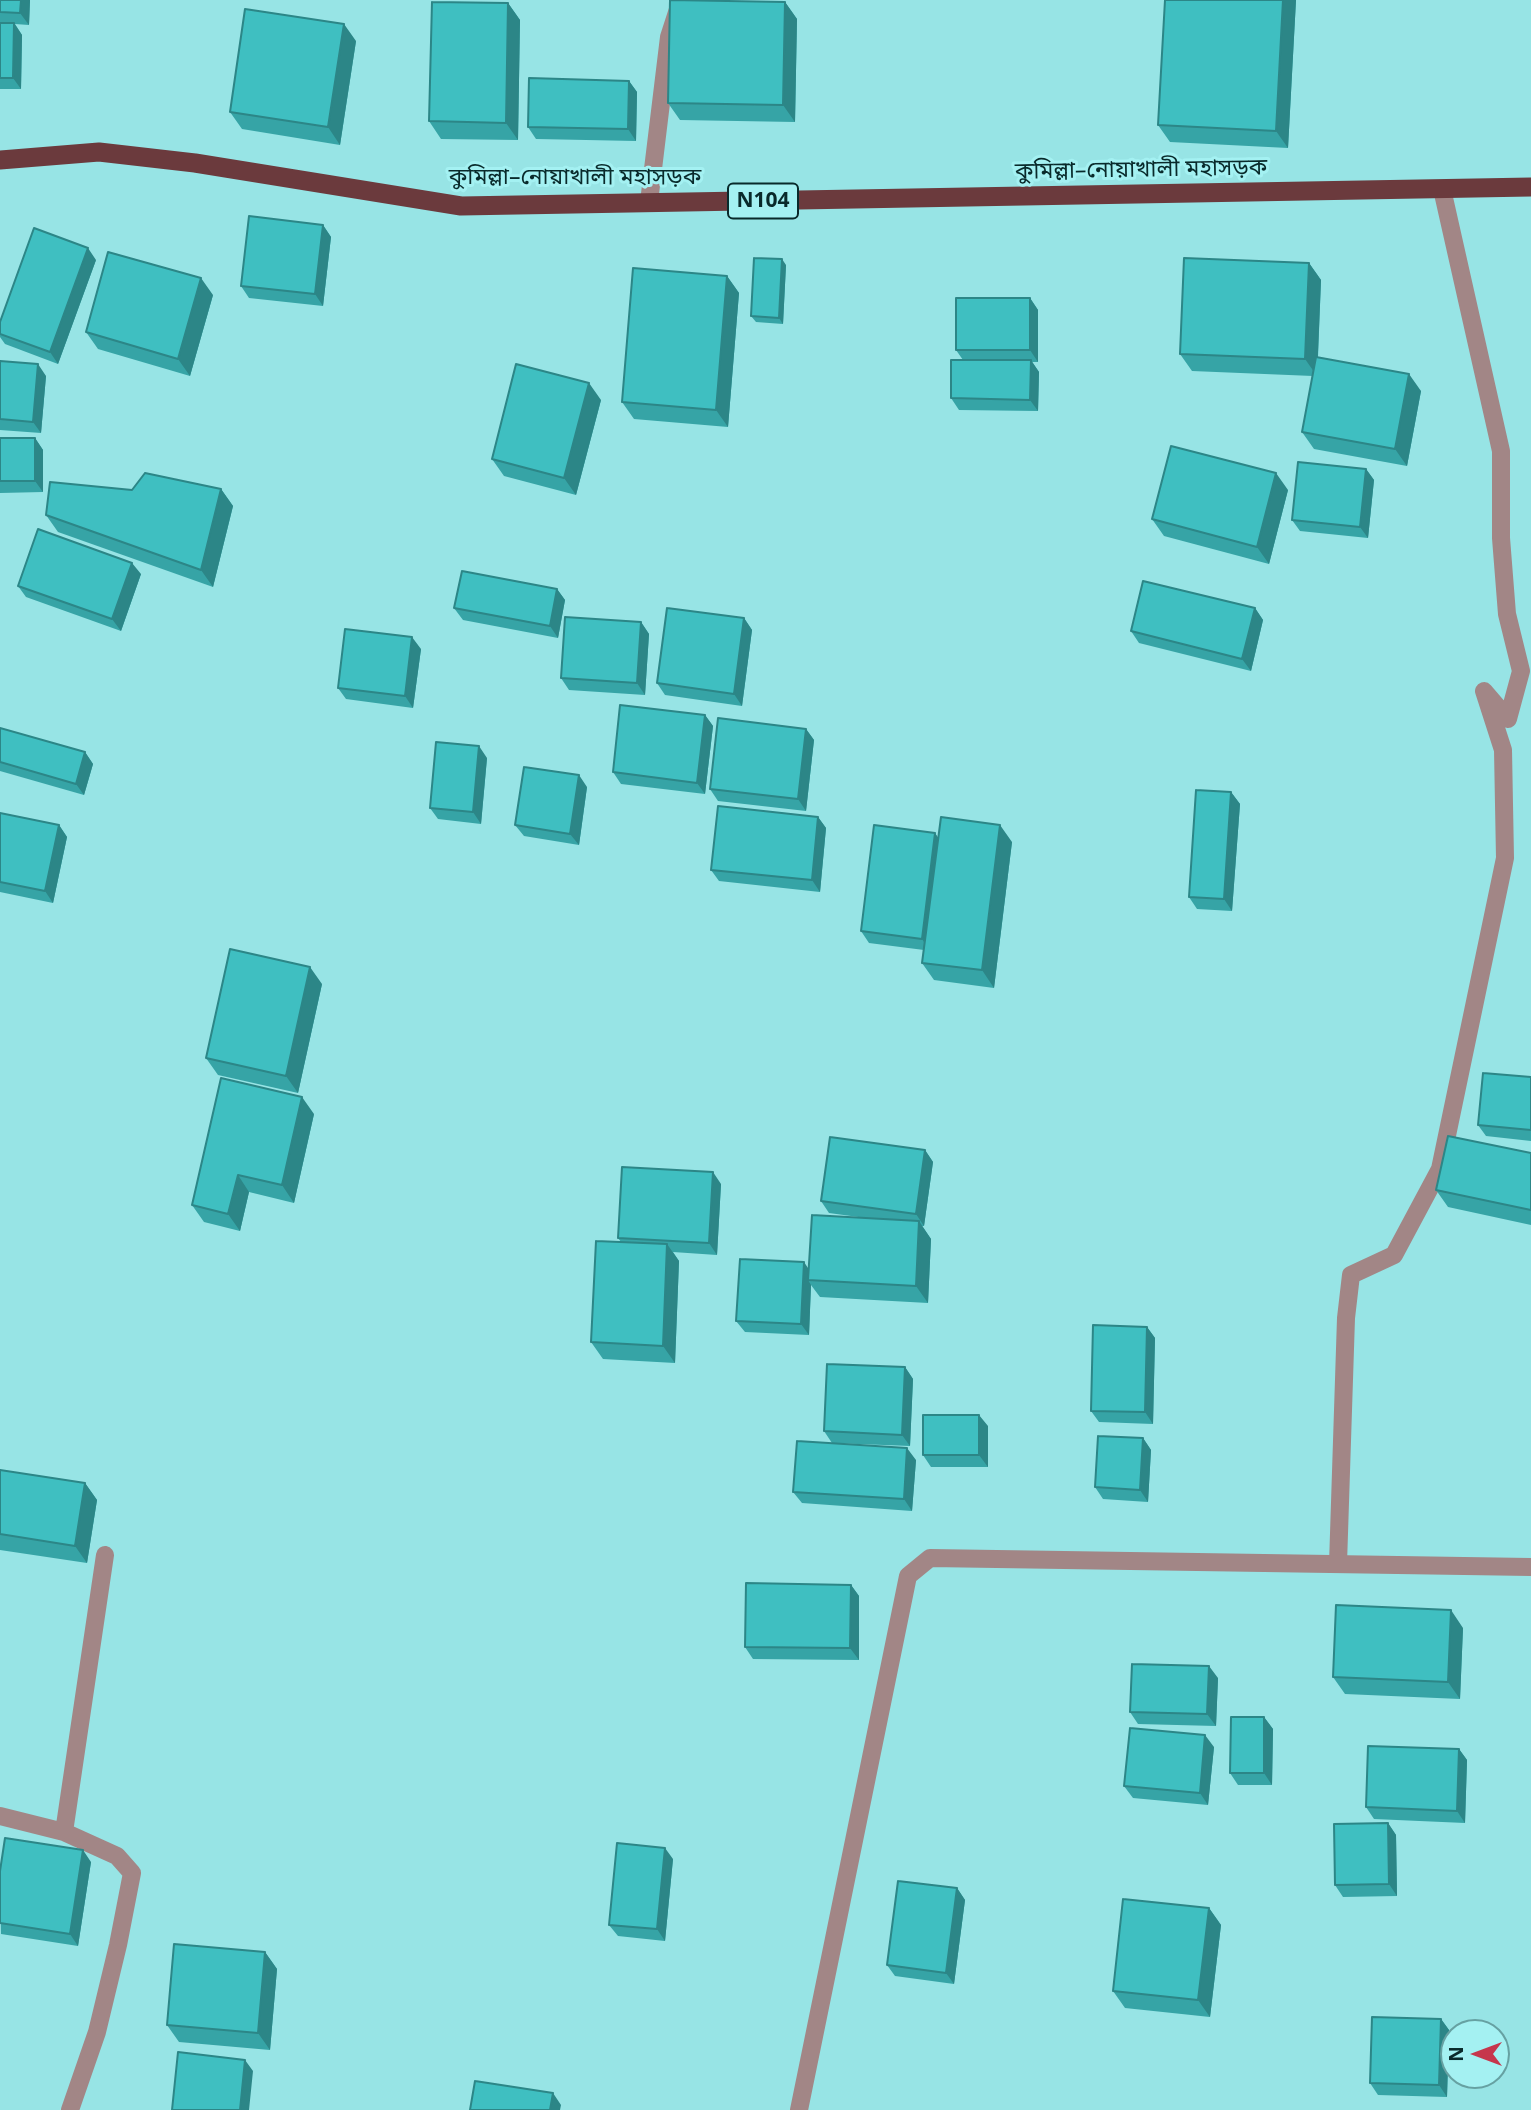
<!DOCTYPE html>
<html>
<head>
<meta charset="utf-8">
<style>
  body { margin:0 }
  #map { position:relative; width:1531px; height:2110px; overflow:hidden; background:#97e4e5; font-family:"Noto Sans",sans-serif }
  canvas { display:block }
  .north { position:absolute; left:1440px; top:2019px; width:70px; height:70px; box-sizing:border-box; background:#a4f1f2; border:2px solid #66a1a2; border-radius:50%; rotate:270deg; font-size:19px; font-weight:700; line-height:28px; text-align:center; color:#092a2b }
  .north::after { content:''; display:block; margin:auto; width:24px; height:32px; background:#c6364c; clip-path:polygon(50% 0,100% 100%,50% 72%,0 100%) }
</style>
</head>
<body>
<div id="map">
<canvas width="1531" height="2110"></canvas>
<div class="north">N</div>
</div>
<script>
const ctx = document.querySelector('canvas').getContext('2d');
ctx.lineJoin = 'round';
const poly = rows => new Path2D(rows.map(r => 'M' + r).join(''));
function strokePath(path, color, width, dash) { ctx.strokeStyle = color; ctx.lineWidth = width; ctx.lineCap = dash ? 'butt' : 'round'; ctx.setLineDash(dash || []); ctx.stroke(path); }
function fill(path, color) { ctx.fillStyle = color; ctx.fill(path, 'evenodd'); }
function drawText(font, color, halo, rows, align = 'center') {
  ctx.font = font + ' "Noto Sans","Noto Sans Bengali",sans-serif'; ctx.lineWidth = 6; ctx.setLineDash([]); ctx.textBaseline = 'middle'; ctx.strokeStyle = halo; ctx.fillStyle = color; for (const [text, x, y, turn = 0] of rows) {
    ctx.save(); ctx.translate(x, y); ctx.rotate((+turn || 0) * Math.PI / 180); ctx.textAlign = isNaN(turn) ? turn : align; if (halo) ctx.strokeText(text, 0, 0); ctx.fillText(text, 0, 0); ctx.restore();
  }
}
strokePath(poly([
  [649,202,669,37,681,0],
  [1338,1564,1346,1318,1351,1275,1394,1255,1440,1169,1505,858,1503,750,1484,691,1508,719,1521,671,1507,614,1501,538,1501,451,1442,189],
  [0,1816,64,1832,117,1856,132,1873,118,1945,97,2032,70,2110],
  [64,1832,105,1555],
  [799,2110,908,1576,930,1558,1531,1567]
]), '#a28686', 18);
strokePath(poly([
  [0,160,99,152,195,163,461,206,1531,187]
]), '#6b3a3d', 19);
fill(poly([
  [0,0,30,0,29,25,15,24,22,35,21,89,0,89],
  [1165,0,1296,0,1288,148,1170,142,1158,125],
  [785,2,797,19,795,122,680,120,668,103],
  [508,3,520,20,518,140,441,139,429,121],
  [356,41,340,145,242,129,230,112],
  [629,81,637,92,636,141,536,139,528,127],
  [323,225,331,237,323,306,249,298,241,286],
  [96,260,58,364,5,344,0,337,0,322],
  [1309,263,1321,280,1318,357,1421,391,1407,466,1314,449,1302,432,1313,376,1192,371,1180,354],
  [786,265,783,324,756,322,751,316],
  [727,276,739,293,728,427,634,419,622,402],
  [213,295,190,376,98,349,86,332],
  [1030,298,1038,310,1038,362,1032,362,1039,372,1038,411,959,410,951,398,963,360,956,350],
  [0,361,46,376,41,433,0,430],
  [601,400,576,495,504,476,492,459],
  [0,438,35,438,43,450,43,492,0,493],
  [1366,469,1374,480,1368,538,1300,531,1292,520],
  [221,489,233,506,213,587,58,532,46,515,132,490],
  [1288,490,1269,564,1164,536,1152,519],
  [141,574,121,631,26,597,18,586],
  [557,589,565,600,558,638,463,620,454,608],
  [1255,608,1263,620,1251,671,1139,643,1131,631],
  [744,618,752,630,742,706,665,695,657,683],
  [641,622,649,634,645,695,569,690,561,678],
  [421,649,413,708,346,699,338,688],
  [705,715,713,726,705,794,621,784,613,772],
  [0,728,85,752,93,764,84,795,0,771],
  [806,729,814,740,806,811,718,801,710,789],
  [487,758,481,824,438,819,430,808],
  [587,787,579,845,524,836,515,825],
  [1231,792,1240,804,1232,911,1197,909,1189,897],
  [0,813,59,825,67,837,53,903,0,892],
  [818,817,826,828,820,892,719,881,711,870],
  [935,833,938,838,1012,842,994,988,934,980,922,963,924,950,869,943,861,931],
  [322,984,298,1093,218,1075,206,1058],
  [1531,1077,1531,1141,1486,1136,1478,1125],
  [314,1114,294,1203,249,1192,240,1231,204,1222,192,1205],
  [925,1150,933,1162,924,1226,922,1226,931,1239,928,1303,820,1297,811,1285,809,1335,745,1332,736,1321,808,1269,873,1219,829,1213,821,1201],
  [1531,1153,1531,1225,1448,1207,1436,1190],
  [721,1184,717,1255,673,1252,679,1261,675,1363,603,1359,591,1342,621,1242,618,1238],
  [1147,1327,1155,1338,1153,1424,1099,1422,1091,1411],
  [905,1367,913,1379,910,1446,832,1443,824,1431],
  [988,1426,988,1467,931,1467,923,1455],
  [1143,1438,1151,1450,1148,1502,1103,1499,1095,1487],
  [916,1460,912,1511,802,1503,793,1492],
  [0,1470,85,1483,97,1500,87,1563,0,1550],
  [851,1585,859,1596,859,1660,753,1659,745,1647],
  [1463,1628,1460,1699,1345,1694,1333,1677],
  [1218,1678,1216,1726,1138,1724,1130,1712],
  [1264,1717,1273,1729,1272,1785,1238,1785,1230,1773],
  [1214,1747,1208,1805,1133,1798,1124,1786],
  [1459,1749,1467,1760,1465,1823,1374,1819,1366,1807],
  [1388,1823,1396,1835,1397,1896,1343,1897,1335,1885],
  [673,1859,665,1941,618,1936,609,1925],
  [91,1862,78,1946,1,1934,0,1871],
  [957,1888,965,1900,954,1984,895,1976,887,1965],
  [1209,1908,1221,1925,1210,2017,1125,2008,1113,1991],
  [265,1952,277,1969,270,2050,179,2042,167,2025],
  [1441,2019,1449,2030,1447,2097,1378,2095,1370,2083]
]), '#36a4a6');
fill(poly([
  [21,0,30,0,29,25,20,13],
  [1283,0,1296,0,1288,148,1276,131],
  [785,2,797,19,795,122,783,105],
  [508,3,520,20,518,140,506,123],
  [14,23,22,35,21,89,13,78],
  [344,24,356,41,340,145,328,127],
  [629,81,637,92,636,141,628,129],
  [323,225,331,237,323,306,315,294],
  [88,248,96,260,58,364,50,352],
  [782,259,786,265,783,324,779,318],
  [1309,263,1321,280,1317,376,1305,359],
  [727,276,739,293,728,427,716,410],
  [201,278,213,295,190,376,178,359],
  [1030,298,1038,310,1038,362,1030,350],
  [1031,360,1039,372,1038,411,1030,400],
  [38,364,46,376,41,433,33,422],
  [1409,374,1421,391,1407,466,1395,449],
  [589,383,601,400,576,495,564,478],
  [35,438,43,450,43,492,35,481],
  [1366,469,1374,480,1368,538,1360,527],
  [1276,473,1288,490,1269,564,1257,547],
  [221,489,233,506,213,587,201,570],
  [132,563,141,574,121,631,112,619],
  [557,589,565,600,558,638,550,626],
  [1255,608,1263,620,1251,671,1242,659],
  [744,618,752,630,742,706,734,694],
  [641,622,649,634,645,695,637,683],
  [412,637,421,649,413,708,405,696],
  [705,715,713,726,705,794,697,783],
  [806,729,814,740,806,811,798,799],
  [479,746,487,758,481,824,473,812],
  [85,752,93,764,84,795,76,784],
  [579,775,587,787,579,845,570,834],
  [1231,792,1240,804,1232,911,1224,899],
  [818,817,826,828,820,892,812,880],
  [59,825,67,837,53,903,45,891],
  [1000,825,1012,842,994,988,982,970],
  [935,833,943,845,930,951,922,939],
  [310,967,322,984,298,1093,286,1076],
  [302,1097,314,1114,294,1203,282,1185],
  [925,1150,933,1162,924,1226,916,1214],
  [713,1172,721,1184,717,1255,709,1243],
  [238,1175,249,1192,240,1231,228,1214],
  [919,1221,931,1239,928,1303,916,1286],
  [667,1244,679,1261,675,1363,663,1346],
  [804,1262,812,1274,808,1280,811,1285,809,1335,801,1324],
  [1147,1327,1155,1338,1153,1424,1145,1412],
  [905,1367,913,1379,910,1446,902,1435],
  [979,1415,988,1426,988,1467,979,1455],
  [1143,1438,1151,1450,1148,1502,1140,1490],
  [907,1448,916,1460,912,1511,904,1499],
  [85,1483,97,1500,87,1563,75,1546],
  [851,1585,859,1596,859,1660,850,1648],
  [1451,1610,1463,1628,1460,1699,1448,1682],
  [1209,1666,1218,1678,1216,1726,1207,1714],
  [1264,1717,1273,1729,1272,1785,1264,1773],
  [1205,1735,1214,1747,1208,1805,1200,1793],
  [1459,1749,1467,1760,1465,1823,1457,1811],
  [1388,1823,1396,1835,1397,1896,1389,1884],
  [665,1848,673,1859,665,1941,657,1929],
  [83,1850,91,1862,78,1946,70,1934],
  [957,1888,965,1900,954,1984,946,1973],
  [1209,1908,1221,1925,1210,2017,1198,2000],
  [265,1952,277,1969,270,2050,258,2033],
  [1441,2019,1449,2030,1447,2097,1439,2085],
  [245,2060,253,2071,249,2110,240,2110],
  [553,2093,561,2105,560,2110,550,2110]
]), '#2c8687');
const building = poly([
  [0,0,21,0,20,13,0,12,0,0],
  [670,0,785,2,783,105,668,103,670,0],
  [1165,0,1283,0,1276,131,1158,125,1165,0],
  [432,2,508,3,506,123,429,121,432,2],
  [245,9,344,24,328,127,230,112,245,9],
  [0,23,14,23,13,78,0,78,0,23],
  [529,78,629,81,628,129,528,127,529,78],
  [249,216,323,225,315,294,241,286,249,216],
  [34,228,88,248,50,352,0,334,0,322,34,228],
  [108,252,201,278,178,359,86,332,108,252],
  [754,258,782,259,779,318,751,316,754,258],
  [1184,258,1309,263,1305,359,1180,354,1184,258],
  [633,268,727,276,716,410,622,402,633,268],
  [956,298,1030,298,1030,350,956,350,956,298],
  [1316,357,1409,374,1395,449,1302,432,1316,357],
  [951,360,1031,360,1030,400,951,398,951,360],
  [0,361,38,364,33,422,0,419,0,361],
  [516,364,589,383,564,478,492,459,516,364],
  [0,438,35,438,35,481,0,481,0,438],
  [1171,446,1276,473,1257,547,1152,519,1171,446],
  [1298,462,1366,469,1360,527,1292,520,1298,462],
  [145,473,221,489,201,570,46,515,50,482,132,490,145,473],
  [38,529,132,563,112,619,18,586,38,529],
  [462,571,557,589,550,626,454,608,462,571],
  [1143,581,1255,608,1242,659,1131,631,1143,581],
  [667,608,744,618,734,694,657,683,667,608],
  [565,617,641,622,637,683,561,678,565,617],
  [345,629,412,637,405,696,338,688,345,629],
  [620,705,705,715,697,783,613,772,620,705],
  [718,718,806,729,798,799,710,789,718,718],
  [0,728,85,752,76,784,0,762,0,728],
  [436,742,479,746,473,812,430,808,436,742],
  [524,767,579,775,570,834,515,825,524,767],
  [1196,790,1231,792,1224,899,1189,897,1196,790],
  [718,806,818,817,812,880,711,870,718,806],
  [0,813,59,825,45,891,0,882,0,813],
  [941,817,1000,825,982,970,922,963,941,817],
  [874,825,935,833,922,939,861,931,874,825],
  [230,949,310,967,286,1076,206,1058,230,949],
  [1483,1073,1531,1077,1531,1130,1478,1125,1483,1073],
  [221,1078,302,1097,282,1185,238,1175,228,1214,192,1205,221,1078],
  [1448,1136,1531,1153,1531,1210,1436,1190,1448,1136],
  [830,1137,925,1150,916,1214,821,1201,830,1137],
  [622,1167,713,1172,709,1243,618,1238,622,1167],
  [812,1215,919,1221,916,1286,808,1280,812,1215],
  [596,1241,667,1244,663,1346,591,1342,596,1241],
  [740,1259,804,1262,801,1324,736,1321,740,1259],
  [1093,1325,1147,1327,1145,1412,1091,1411,1093,1325],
  [827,1364,905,1367,902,1435,824,1431,827,1364],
  [923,1415,979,1415,979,1455,923,1455,923,1415],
  [1098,1436,1143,1438,1140,1490,1095,1487,1098,1436],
  [797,1441,907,1448,904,1499,793,1492,797,1441],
  [0,1470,85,1483,75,1546,0,1534,0,1470],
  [746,1583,851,1585,850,1648,745,1647,746,1583],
  [1336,1605,1451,1610,1448,1682,1333,1677,1336,1605],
  [1132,1664,1209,1666,1207,1714,1130,1712,1132,1664],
  [1231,1717,1264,1717,1264,1773,1230,1773,1231,1717],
  [1130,1728,1205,1735,1200,1793,1124,1786,1130,1728],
  [1368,1746,1459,1749,1457,1811,1366,1807,1368,1746],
  [1388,1823,1389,1884,1335,1885,1334,1824,1388,1823],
  [5,1838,83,1850,70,1934,0,1923,0,1871,5,1838],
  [617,1843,665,1848,657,1929,609,1925,617,1843],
  [898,1881,957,1888,946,1973,887,1965,898,1881],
  [1123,1899,1209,1908,1198,2000,1113,1991,1123,1899],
  [174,1944,265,1952,258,2033,167,2025,174,1944],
  [1372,2017,1441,2019,1439,2085,1370,2083,1372,2017],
  [178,2052,245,2060,240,2110,172,2110,178,2052],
  [475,2081,553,2093,550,2110,470,2110,475,2081]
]);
fill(building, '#3fbfc1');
strokePath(building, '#2c8687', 2);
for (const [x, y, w] of [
  [763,201,70]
]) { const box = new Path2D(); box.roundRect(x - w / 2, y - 17.5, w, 35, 5); ctx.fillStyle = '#a4f1f2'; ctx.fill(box); strokePath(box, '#092a2b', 2); }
drawText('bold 21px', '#092a2b', null, [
  ["N104",763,201]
]);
drawText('23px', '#092a2b', '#a4f1f2', [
  ["কুমিল্লা–নোয়াখালী মহাসড়ক",1141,170,-1],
  ["কুমিল্লা–নোয়াখালী মহাসড়ক",575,177]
]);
</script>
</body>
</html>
